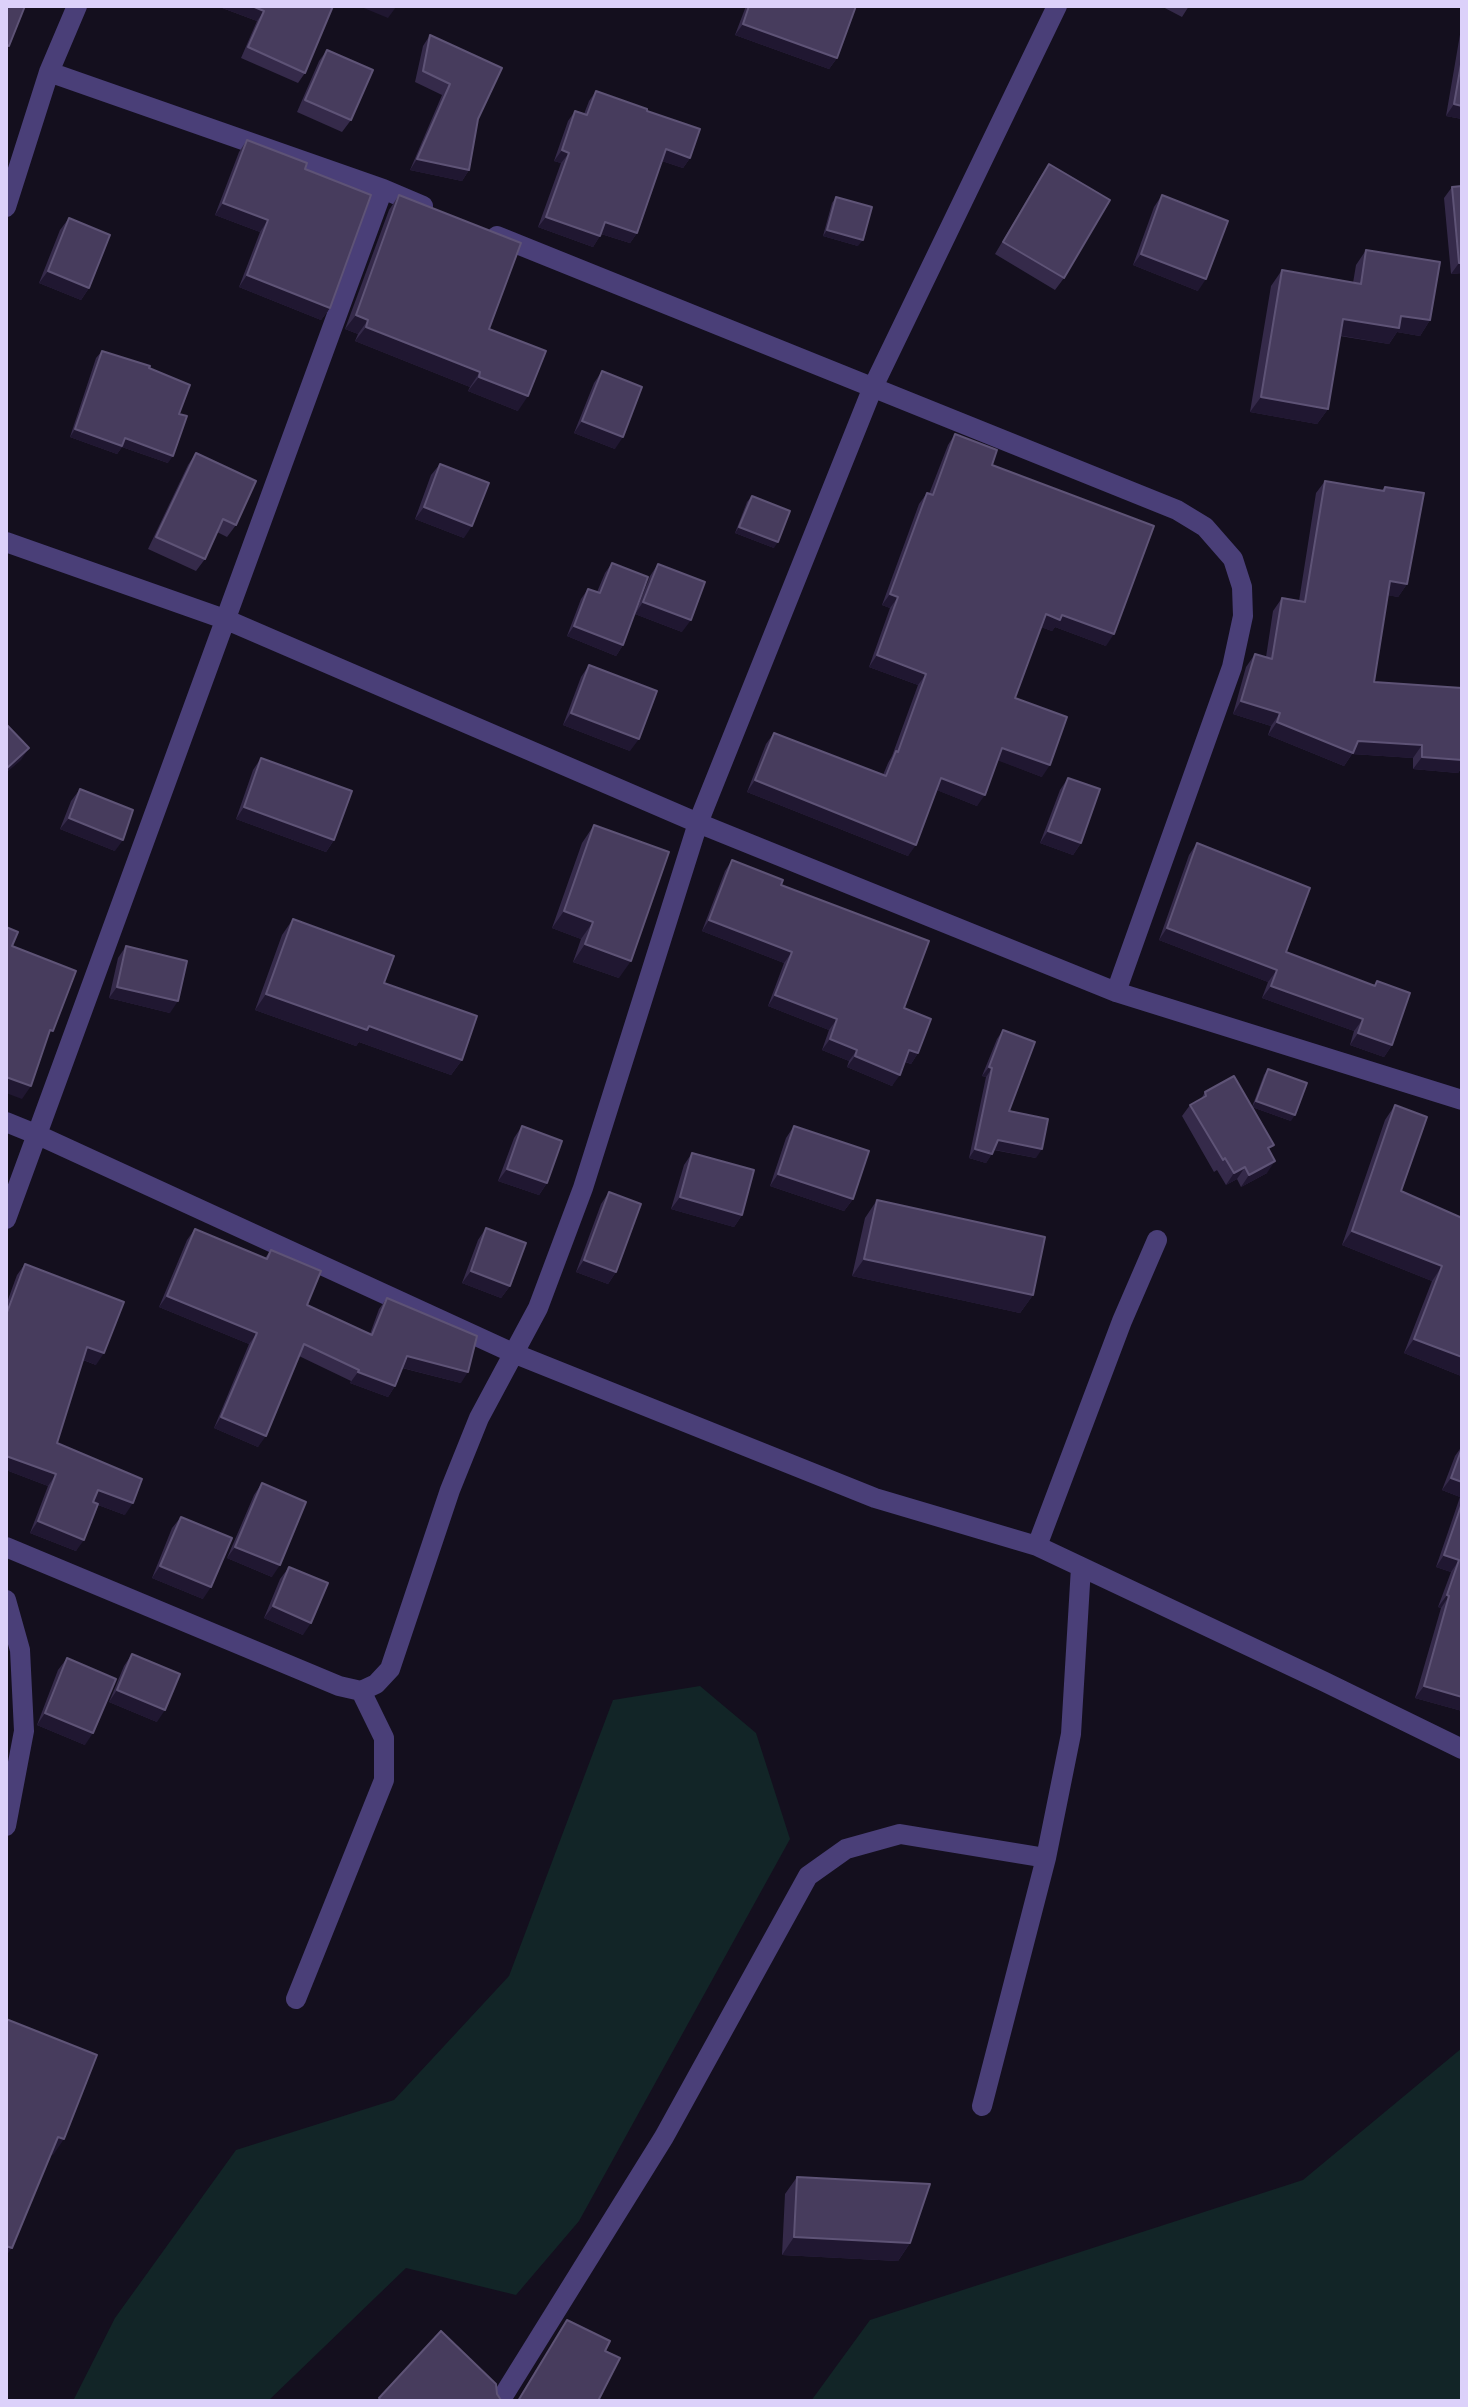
<!DOCTYPE html>
<html>
<head>
<meta charset="utf-8">
<style>
  body { margin:0 }
  #map { position:relative; width:1468px; height:2407px; overflow:hidden; background:#140f1e; font-family:"Sofia Sans Condensed",sans-serif }
  canvas { display:block }
  .frame { position:absolute; inset:0; border:8px solid #dcd1fa; pointer-events:none }
</style>
</head>
<body>
<div id="map">
<canvas width="1468" height="2407"></canvas>
<div class="frame"></div>
</div>
<script>
const ctx = document.querySelector('canvas').getContext('2d');
ctx.lineJoin = 'round';
function fill(path, color) { ctx.fillStyle = color; ctx.fill(path, 'evenodd'); }
const poly = rows => new Path2D(rows.map(r => 'M' + r).join(''));
function strokePath(path, color, width, dash) { ctx.strokeStyle = color; ctx.lineWidth = width; ctx.lineCap = dash ? 'butt' : 'round'; ctx.setLineDash(dash || []); ctx.stroke(path); }
fill(poly([
  [700,1686,756,1733,790,1839,579,2221,516,2295,406,2268,268,2401,73,2401,115,2318,236,2150,394,2100,509,1976,613,1700],
  [1462,2048,1462,2401,811,2401,870,2320,1303,2180]
]), '#122527');
strokePath(poly([
  [49,72,383,189,423,206],
  [6,207,49,72,77,6],
  [497,236,1177,510,1205,527,1233,559,1242,587,1243,616,1232,667,1116,992],
  [6,542,227,620,698,823,1116,992,1462,1100],
  [6,1122,38,1135,513,1353,875,1498,1037,1546,1325,1682,1462,1749],
  [6,1219,383,189],
  [1037,1546,1122,1321,1157,1240],
  [6,1547,339,1686,361,1691,376,1684,390,1669,450,1490,479,1418,538,1308,583,1188,698,823,873,387,1057,6],
  [6,1600,20,1650,24,1731,6,1826],
  [296,1999,384,1780,384,1738,361,1691],
  [982,2106,1046,1858,1071,1734,1081,1567],
  [500,2401,664,2137,808,1876,846,1849,900,1834,1046,1858]
]), '#4a3f78', 20);
fill(poly([
  [217,6,333,6,305,73,298,83,241,58,257,21],
  [746,6,856,6,837,58,829,69,735,35],
  [1161,6,1189,6,1182,17],
  [1462,23,1462,119,1446,116],
  [430,35,478,119,469,170,462,181,410,170,442,95,415,82,423,46],
  [327,50,351,120,342,132,297,112,319,61],
  [596,91,647,111,690,158,683,168,662,161,637,233,630,243,601,234,593,247,538,227,561,163,554,161,568,121,575,111,584,114,589,101],
  [247,140,305,169,330,308,321,320,239,287,260,232,215,215,239,152],
  [1049,164,1064,278,1055,290,995,254,1041,176],
  [1462,186,1462,273,1451,274,1444,198,1452,187],
  [399,195,489,329,518,411,468,391,470,387,355,341,358,334,345,329,389,210],
  [1162,195,1198,291,1133,265,1154,207],
  [836,197,858,246,823,236,832,203],
  [69,218,89,288,81,300,39,283,60,230],
  [1366,250,1430,320,1420,336,1397,332,1389,344,1340,336,1328,409,1317,424,1250,412,1271,286,1282,270,1353,283,1356,265],
  [102,351,149,368,168,463,122,447,117,454,70,437,96,358],
  [602,371,615,449,574,433,594,383],
  [955,434,992,465,1106,646,1055,627,1052,631,1041,627,1015,698,1042,777,998,760,977,806,937,790,908,856,747,792,766,744,774,733,883,775,888,763,892,756,918,685,869,667,890,608,882,605,919,504,927,493,929,494,948,445],
  [196,453,236,525,227,537,217,532,205,559,196,571,148,549,188,465],
  [440,464,464,538,415,519,431,475],
  [1325,481,1382,490,1385,487,1407,584,1398,597,1388,595,1374,682,1462,688,1462,767,1458,773,1413,769,1413,758,1352,754,1344,766,1268,735,1271,726,1233,714,1246,667,1255,654,1266,657,1273,611,1282,598,1299,601,1316,493],
  [752,496,774,548,735,533,747,502],
  [612,563,623,645,616,656,567,636,581,599,588,589,597,592,605,573],
  [658,564,682,632,635,614,650,576],
  [589,665,630,751,563,725,581,677],
  [261,758,334,840,326,852,236,819,253,770],
  [1068,778,1081,843,1073,855,1040,843,1060,790],
  [80,789,115,851,60,829,71,801],
  [594,825,619,978,573,962,581,939,552,928,582,843],
  [1197,843,1286,952,1373,986,1377,981,1392,1045,1384,1057,1350,1045,1354,1031,1262,998,1268,982,1159,940,1189,855],
  [732,860,781,885,904,1008,918,1053,911,1064,905,1062,892,1086,847,1067,849,1061,822,1050,829,1030,768,1006,784,963,702,931,725,871],
  [293,919,384,983,462,1060,451,1075,359,1042,356,1046,255,1010,282,935],
  [126,946,170,1013,109,998,118,958],
  [1003,1030,1009,1111,1036,1158,994,1150,986,1163,969,1158,986,1077,982,1076,997,1039],
  [1268,1069,1291,1121,1252,1107,1264,1075],
  [1205,1092,1270,1151,1267,1173,1241,1187,1237,1179,1226,1185,1217,1170,1214,1172,1182,1116,1190,1105,1201,1099],
  [1395,1105,1401,1191,1462,1218,1461,1376,1404,1353,1432,1281,1342,1245,1385,1120],
  [522,1126,547,1183,539,1195,498,1181,514,1138],
  [794,1126,853,1199,844,1211,770,1186,786,1138],
  [692,1153,742,1215,734,1227,671,1209,684,1165],
  [609,1192,616,1272,608,1284,576,1272,601,1204],
  [877,1200,1033,1295,1020,1313,852,1276,865,1218],
  [486,1228,510,1286,501,1298,462,1283,478,1240],
  [195,1229,265,1258,271,1250,307,1305,370,1334,379,1309,387,1298,461,1383,402,1368,395,1386,388,1397,350,1383,351,1381,299,1356,258,1447,214,1428,249,1344,159,1307,187,1240],
  [25,1264,96,1365,83,1360,57,1443,125,1515,98,1505,76,1551,30,1533,48,1486,6,1470,6,1305,17,1275],
  [1462,1446,1462,1711,1415,1698,1441,1608,1438,1607,1451,1572,1436,1567,1460,1497,1442,1490,1455,1456],
  [262,1483,272,1577,227,1558,254,1495],
  [181,1517,203,1599,152,1578,172,1528],
  [289,1567,303,1635,264,1618,280,1579],
  [132,1654,157,1722,109,1702,124,1666],
  [67,1658,85,1745,37,1725,58,1670],
  [797,2177,910,2243,898,2261,782,2255,785,2194],
  [567,2320,605,2351,598,2401,517,2401]
]), '#352a4a');
fill(poly([
  [217,6,252,6,264,11,257,21],
  [359,6,392,6,396,7,388,18],
  [743,24,837,58,829,69,735,35],
  [1454,104,1462,106,1462,119,1446,116],
  [666,149,690,158,683,168,659,160],
  [562,150,569,153,561,163,554,161],
  [417,159,469,170,462,181,410,170],
  [223,203,268,220,260,232,215,215],
  [546,217,600,236,593,247,538,227],
  [605,222,637,233,630,243,598,233],
  [827,230,863,240,858,246,823,236],
  [1141,254,1206,279,1198,291,1133,265],
  [1459,263,1462,263,1462,273,1451,274],
  [48,271,89,288,81,300,39,283],
  [247,275,330,308,321,320,239,287],
  [356,315,368,320,358,334,345,329],
  [1401,316,1430,320,1420,336,1397,332,1389,344,1332,334,1343,319],
  [366,327,480,372,470,387,355,341],
  [479,377,528,396,518,411,468,391],
  [1261,397,1328,409,1317,424,1250,412],
  [582,421,623,437,615,449,574,433],
  [75,429,125,438,173,456,168,463,122,447,117,454,70,437],
  [424,507,472,526,464,538,415,519],
  [739,527,778,542,774,548,735,533],
  [1390,581,1407,584,1398,597,1381,594],
  [890,594,898,597,890,608,882,605],
  [643,602,691,620,682,632,635,614],
  [1046,614,1062,615,1114,634,1106,646,1055,627,1052,631,1038,626],
  [574,626,623,645,616,656,567,636],
  [877,655,926,674,918,685,869,667],
  [1241,701,1280,713,1271,726,1233,714],
  [571,713,639,739,630,751,563,725],
  [1277,722,1422,745,1413,758,1352,754,1344,766,1268,735],
  [29,748,21,760,6,773,6,769],
  [1002,748,1050,765,1042,777,994,759],
  [1462,756,1462,767,1458,773,1413,769,1422,757],
  [941,778,985,795,977,806,934,789],
  [755,780,916,845,908,856,747,792],
  [244,807,334,840,326,852,236,819],
  [69,818,123,840,115,851,60,829],
  [1048,831,1081,843,1073,855,1040,843],
  [564,911,593,922,581,939,552,928],
  [709,920,792,952,784,963,702,931],
  [1167,928,1277,970,1268,982,1159,940],
  [585,944,631,961,619,978,573,962],
  [1271,986,1363,1019,1354,1031,1262,998],
  [117,987,178,1001,170,1013,109,998],
  [266,994,369,1026,462,1060,451,1075,359,1042,356,1046,255,1010],
  [775,995,837,1019,829,1030,768,1006],
  [1358,1033,1392,1045,1384,1057,1350,1045],
  [830,1039,857,1050,849,1061,822,1050],
  [909,1050,918,1053,911,1064,902,1060],
  [855,1056,900,1075,892,1086,847,1067],
  [989,1067,992,1068,986,1077,982,1076],
  [6,1077,31,1086,22,1099,6,1093],
  [1256,1101,1295,1115,1291,1121,1252,1107],
  [998,1140,1042,1149,1036,1158,991,1149],
  [975,1149,992,1154,986,1163,969,1158],
  [1275,1161,1267,1173,1241,1187,1249,1175],
  [1245,1167,1237,1179,1226,1185,1234,1173],
  [507,1169,547,1183,539,1195,498,1181],
  [778,1174,853,1199,844,1211,770,1186],
  [680,1197,742,1215,734,1227,671,1209],
  [1352,1231,1442,1266,1432,1281,1342,1245],
  [864,1259,1033,1295,1020,1313,852,1276],
  [584,1260,616,1272,608,1284,576,1272],
  [471,1271,510,1286,501,1298,462,1283],
  [167,1296,257,1333,249,1344,159,1307],
  [1414,1339,1462,1357,1461,1376,1404,1353],
  [87,1347,104,1353,96,1365,79,1358],
  [407,1356,468,1372,461,1383,399,1367],
  [358,1372,395,1386,388,1397,350,1383],
  [221,1417,266,1436,258,1447,214,1428],
  [6,1456,56,1474,48,1486,6,1470],
  [1451,1478,1462,1482,1462,1494,1460,1497,1442,1490],
  [98,1490,133,1503,125,1515,90,1502],
  [38,1521,84,1540,76,1551,30,1533],
  [235,1547,280,1565,272,1577,227,1558],
  [1444,1555,1459,1560,1451,1572,1436,1567],
  [160,1566,211,1587,203,1599,152,1578],
  [1447,1595,1449,1596,1441,1608,1438,1607],
  [273,1606,311,1623,303,1635,264,1618],
  [1424,1686,1462,1697,1462,1711,1415,1698],
  [117,1690,165,1710,157,1722,109,1702],
  [45,1713,93,1733,85,1745,37,1725],
  [58,2137,64,2139,53,2155,47,2152],
  [794,2237,910,2243,898,2261,782,2255],
  [6,2246,12,2248,6,2256]
]), '#201731');
const building = poly([
  [6,6,25,6,9,46,6,45,6,6],
  [252,6,333,6,305,73,248,47,264,11,252,6],
  [749,6,856,6,837,58,743,24,749,6],
  [430,35,502,68,478,119,469,170,417,159,450,84,423,71,430,35],
  [327,50,373,70,351,120,305,100,327,50],
  [1462,59,1462,106,1454,104,1462,59],
  [596,91,647,109,647,111,700,129,690,158,666,149,637,233,605,222,600,236,546,217,569,153,562,150,575,111,587,115,596,91],
  [247,140,307,163,305,169,371,195,330,308,247,275,268,220,223,203,247,140],
  [1049,164,1110,200,1064,278,1003,242,1049,164],
  [1462,186,1462,263,1459,263,1452,187,1462,186],
  [399,195,521,243,489,329,546,351,528,396,479,377,480,372,366,327,368,320,356,315,399,195],
  [1162,195,1228,221,1206,279,1141,254,1162,195],
  [836,197,872,207,863,240,827,230,836,197],
  [69,218,110,235,89,288,48,271,69,218],
  [1366,250,1440,262,1430,320,1401,316,1399,328,1343,319,1328,409,1261,397,1282,270,1361,284,1366,250],
  [102,351,150,366,149,368,190,385,179,414,187,416,173,456,125,438,122,446,75,429,102,351],
  [602,371,642,387,623,437,582,421,602,371],
  [955,434,997,450,992,465,1154,526,1114,634,1062,615,1060,620,1046,614,1015,698,1067,717,1050,765,1002,748,985,795,941,778,916,845,755,780,774,733,886,776,896,751,898,752,926,674,877,655,898,597,890,594,927,493,933,495,955,434],
  [196,453,256,481,236,525,223,519,205,559,156,537,196,453],
  [440,464,489,483,472,526,424,507,440,464],
  [1325,481,1384,491,1385,487,1424,493,1407,584,1390,581,1374,682,1462,688,1462,760,1422,757,1422,745,1358,741,1353,753,1277,722,1280,713,1241,701,1255,654,1272,659,1282,598,1305,602,1325,481],
  [752,496,790,511,778,542,739,527,752,496],
  [612,563,648,577,623,645,574,626,588,589,600,593,612,563],
  [658,564,705,582,691,620,643,602,658,564],
  [589,665,657,691,639,739,571,713,589,665],
  [6,724,29,748,6,769,6,724],
  [261,758,352,791,334,840,244,807,261,758],
  [1068,778,1100,789,1081,843,1048,831,1068,778],
  [80,789,133,810,123,840,69,818,80,789],
  [594,825,669,852,631,961,585,944,593,922,564,911,594,825],
  [1197,843,1310,888,1286,952,1375,986,1377,981,1410,993,1392,1045,1358,1033,1363,1019,1271,986,1277,970,1167,928,1197,843],
  [732,860,783,880,781,885,929,941,904,1008,931,1019,918,1053,909,1050,900,1075,855,1056,857,1050,830,1039,837,1019,775,995,792,952,709,920,732,860],
  [293,919,394,956,384,983,477,1016,462,1060,369,1026,367,1030,266,994,293,919],
  [6,927,18,932,12,946,76,971,53,1031,50,1030,31,1086,6,1077,6,927],
  [126,946,187,961,178,1001,117,987,126,946],
  [1003,1030,1035,1042,1009,1111,1048,1119,1042,1149,998,1140,992,1154,975,1149,992,1068,989,1067,1003,1030],
  [1268,1069,1307,1083,1295,1115,1256,1101,1268,1069],
  [1234,1076,1274,1145,1268,1148,1275,1161,1249,1175,1245,1167,1234,1173,1225,1158,1223,1160,1190,1105,1206,1096,1205,1092,1234,1076],
  [1395,1105,1427,1117,1401,1191,1462,1218,1462,1357,1414,1339,1442,1266,1352,1231,1395,1105],
  [522,1126,562,1141,547,1183,507,1169,522,1126],
  [794,1126,869,1151,853,1199,778,1174,794,1126],
  [692,1153,754,1170,742,1215,680,1197,692,1153],
  [609,1192,641,1204,616,1272,584,1260,609,1192],
  [877,1200,1045,1237,1033,1295,864,1259,877,1200],
  [486,1228,526,1243,510,1286,471,1271,486,1228],
  [195,1229,267,1259,271,1250,321,1271,307,1305,372,1335,387,1298,477,1336,468,1372,407,1356,395,1386,358,1372,359,1370,304,1344,266,1436,221,1417,257,1333,167,1296,195,1229],
  [25,1264,124,1302,104,1353,87,1347,57,1443,142,1479,133,1503,98,1490,93,1502,98,1504,84,1540,38,1521,56,1474,6,1456,6,1315,25,1264],
  [1462,1448,1462,1482,1451,1478,1462,1448],
  [262,1483,306,1502,280,1565,235,1547,262,1483],
  [1462,1503,1462,1697,1424,1686,1449,1596,1447,1595,1459,1560,1444,1555,1462,1503],
  [181,1517,232,1538,211,1587,160,1566,181,1517],
  [289,1567,328,1583,311,1623,273,1606,289,1567],
  [132,1654,180,1674,165,1710,117,1690,132,1654],
  [67,1658,116,1679,93,1733,45,1713,67,1658],
  [6,2019,97,2055,64,2139,58,2137,12,2248,6,2246,6,2019],
  [797,2177,930,2184,910,2243,794,2237,797,2177],
  [567,2320,610,2341,605,2351,620,2358,598,2401,518,2401,567,2320],
  [441,2331,496,2384,497,2394,501,2400,505,2401,381,2401,379,2398,441,2331]
]);
fill(building, '#473c5d');
strokePath(building, '#5e5376', 2);
</script>
</body>
</html>
